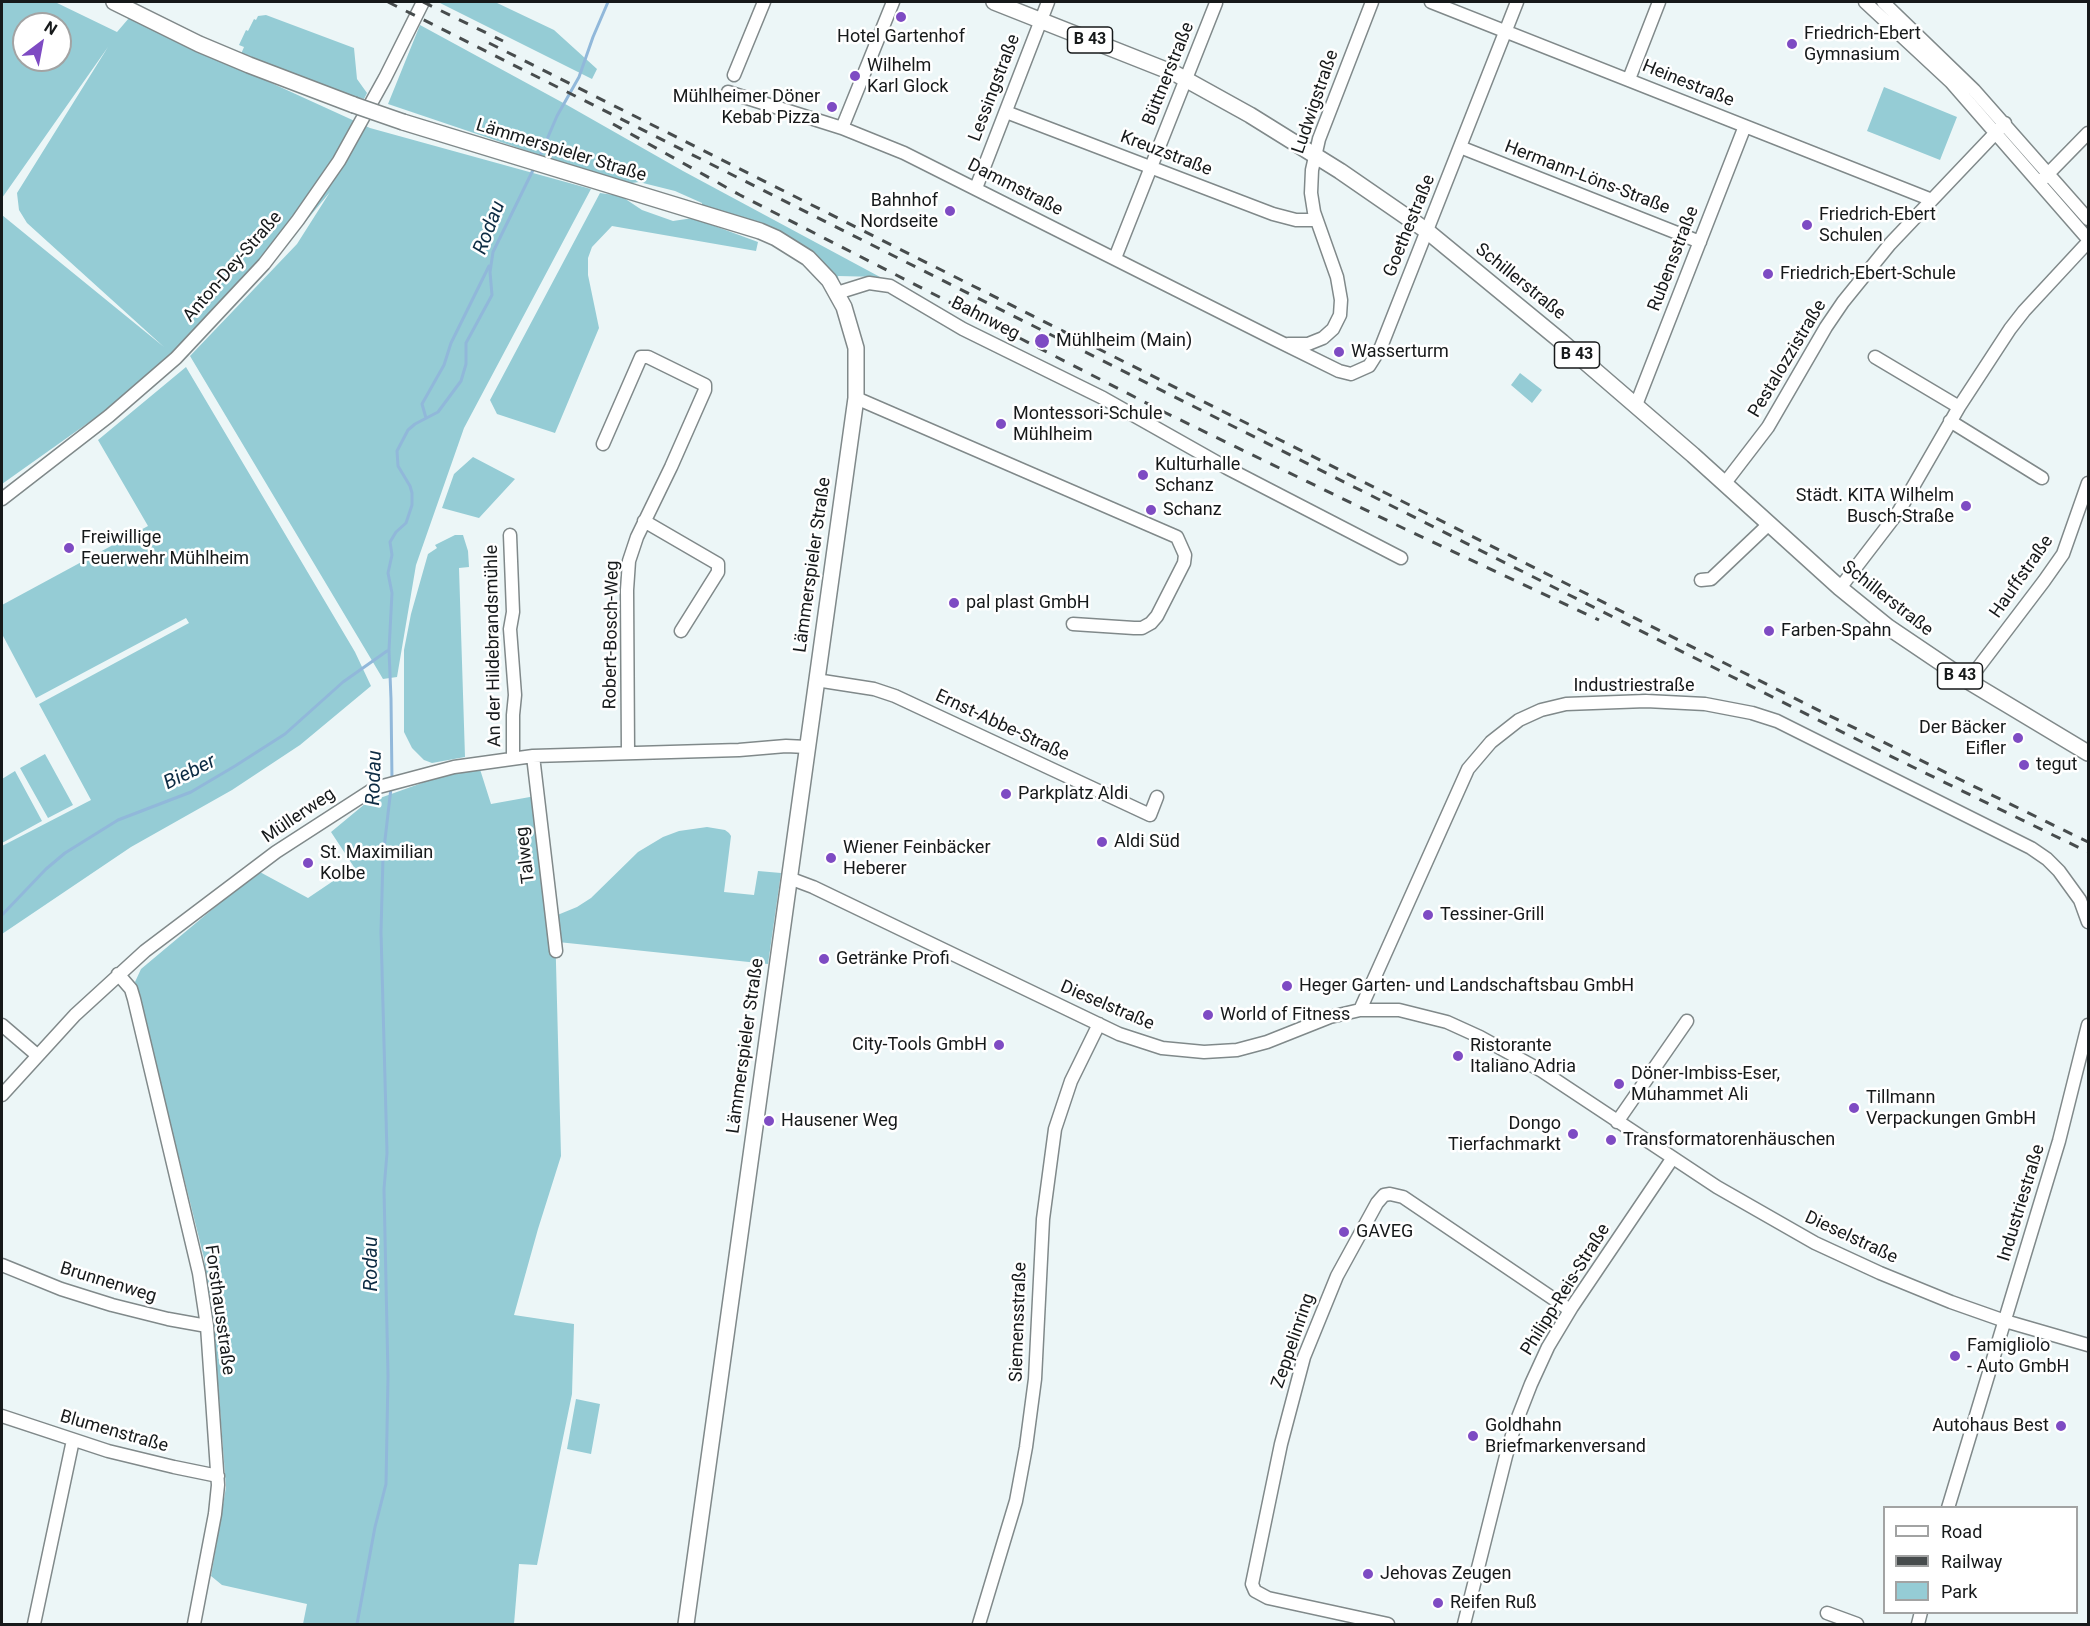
<!DOCTYPE html>
<html>
<head>
<meta charset="utf-8">
<style>
  body { margin:0 }
  #map { position:relative; width:2090px; height:1626px; overflow:hidden; background:#ecf6f7; font-family:Roboto,sans-serif }
  canvas { display:block }
  .frame { position:absolute; inset:0; border:3px solid #16191a; pointer-events:none }
  .legend { position:absolute; left:1883px; top:1506px; width:195px; height:108px; box-sizing:border-box; background:#fff; border:2px solid #a2a3a3; margin:0; padding:8px 10px; list-style:none; font-size:18px; color:#16191a }
  .legend li { display:flex; align-items:center; gap:12px; height:30px }
  .legend b { width:30px; border:2px solid #a2a3a3 }
  .north { position:absolute; left:12px; top:12px; width:60px; height:60px; box-sizing:border-box; background:#fff; border:2px solid #a2a3a3; border-radius:50%; rotate:32deg; font-size:16px; font-weight:700; line-height:24px; text-align:center; color:#16191a }
  .north::after { content:''; display:block; margin:auto; width:21px; height:27px; background:#7e4bc3; clip-path:polygon(50% 0,100% 100%,50% 72%,0 100%) }
</style>
</head>
<body>
<div id="map">
<canvas width="2090" height="1626"></canvas>
<div class="frame"></div>
<ul class="legend">
<li><b style="height:8px;background:#fff"></b>Road</li>
<li><b style="height:8px;background:#474c4d"></b>Railway</li>
<li><b style="height:16px;background:#95ccd5"></b>Park</li>
</ul>
<div class="north">N</div>
</div>
<script>
const ctx = document.querySelector('canvas').getContext('2d');
ctx.lineJoin = 'round';
function fill(path, color) { ctx.fillStyle = color; ctx.fill(path, 'evenodd'); }
const poly = rows => new Path2D(rows.map(r => 'M' + r).join(''));
function strokePath(path, color, width, dash) { ctx.strokeStyle = color; ctx.lineWidth = width; ctx.lineCap = dash ? 'butt' : 'round'; ctx.setLineDash(dash || []); ctx.stroke(path); }
function drawText(font, color, halo, rows, align = 'center') {
  ctx.font = font + ' Roboto,sans-serif'; ctx.lineWidth = 5; ctx.setLineDash([]); ctx.textBaseline = 'middle'; ctx.strokeStyle = halo; ctx.fillStyle = color; for (const [text, x, y, turn = 0] of rows) {
    ctx.save(); ctx.translate(x, y); ctx.rotate((+turn || 0) * Math.PI / 180); ctx.textAlign = isNaN(turn) ? turn : align; if (halo) ctx.strokeText(text, 0, 0); ctx.fillText(text, 0, 0); ctx.restore();
  }
}
fill(poly([
  [2,2,55,2,117,32,129,18,370,128,591,189,464,428,416,565,397,677,383,679,190,356,297,244,330,192,258,279,178,359,2,484,2,215,164,347,27,223,19,210,17,193,108,47,2,198],
  [24,24,60,24,60,60,24,60],
  [438,2,495,2,554,30,597,69,592,79],
  [266,15,354,48,357,79,367,93,364,99,329,90,241,54,244,47,239,45,246,30,248,31,254,19,256,20,258,16],
  [420,25,567,105,683,171,880,277,838,276,839,282,816,255,781,233,750,220,702,207,702,203,675,191,639,182,625,184,388,104],
  [1884,87,1957,117,1940,160,1867,131],
  [600,193,621,196,642,210,673,221,693,218,758,242,756,251,612,226,592,247,588,258,588,275,599,328,555,433,497,414,490,400],
  [186,367,355,652,371,686,300,745,232,790,131,847,2,934,2,846,91,800,39,704,189,623,186,618,36,698,2,634,2,605,148,526,98,440],
  [1520,373,1542,390,1532,403,1511,385],
  [473,457,515,479,479,518,442,508,454,474],
  [455,535,463,535,468,551,469,567,459,568,465,757,432,763,424,760,412,748,404,732,404,650,411,614,428,554,437,548,435,545],
  [45,754,73,805,48,818,20,768],
  [478,763,491,804,541,795,555,916,577,907,591,898,638,852,663,837,679,831,707,827,725,830,729,833,731,836,724,892,754,895,758,871,781,873,768,964,558,942,555,925,561,1156,538,1229,514,1315,574,1324,572,1394,537,1565,519,1564,514,1624,303,1624,307,1604,222,1585,211,1576,226,1487,213,1322,204,1258,135,982,141,969,258,871,308,898,354,867,331,832,366,803],
  [15,771,42,821,2,843,2,779],
  [576,1399,600,1404,591,1454,567,1449]
]), '#95ccd5');
strokePath(poly([
  [539,158,557,116,579,77,593,37,608,2],
  [426,418,422,404,444,365,451,343,489,266],
  [392,781,391,699,389,650,392,593,388,573,392,555,390,542,396,532,406,523,412,505,412,493,410,486,398,466,397,451,408,430,415,424,438,412,461,381,466,364,466,343,492,295,490,272,493,252,535,166],
  [2,915,46,869,65,853,118,820,191,792,235,766,285,734,343,682,387,651],
  [357,1624,375,1527,386,1484,388,1376,384,1189,387,1153,381,932,383,857,391,788]
]), '#91b8da', 3);
const minor = poly([
  [1431,2,1932,200],
  [1865,2,1951,82,2088,239],
  [1883,2,1974,90,2088,219],
  [734,75,764,2],
  [1629,79,1659,2],
  [728,92,842,128,904,153,1276,340,1339,371,1351,374,1369,366,1381,347,1517,2],
  [1006,112,1273,214,1296,220,1316,220],
  [842,128,893,2],
  [1460,147,1700,242],
  [2043,179,2088,133],
  [976,188,1048,2],
  [1115,258,1216,3],
  [837,293,869,283,890,286,963,329,1103,398,1227,468,1401,558],
  [1288,344,1308,344,1323,338,1333,329,1340,315,1341,300,1337,277,1314,212,1311,193,1312,170,1319,139,1372,2],
  [1875,357,1959,407],
  [856,398,1177,537,1185,555,1184,563,1157,616,1151,623,1142,628,1134,628,1073,624],
  [1636,405,1745,126],
  [1950,421,2042,478],
  [603,444,641,357,648,357,705,385,705,390,671,467,637,537,629,561,627,590,628,753],
  [1725,483,1768,427,1826,327,1843,302,1890,244,2005,123],
  [2,499,109,416,176,358,264,264,298,220,339,161,385,78,423,2],
  [644,521,718,564,718,572,681,631],
  [510,535,513,612,510,629,515,695,513,715,513,758],
  [1701,580,1711,579,1769,524],
  [1840,588,1899,511,1959,407,2010,329,2024,311,2088,242],
  [816,680,874,689,895,696,1150,815,1157,797],
  [1968,681,2044,581,2063,554,2088,483],
  [533,756,556,951],
  [789,878,813,887,1119,1034,1162,1048,1204,1052,1237,1050,1267,1042,1330,1017,1360,1010,1399,1010,1447,1022,1480,1037,1542,1071,1717,1187,1815,1243,1880,1273,1951,1302,2005,1321,2088,1345],
  [118,974,131,989,134,999,199,1273,207,1326,218,1485,215,1514,194,1624],
  [1360,1010,1468,769,1491,742,1519,720,1541,710,1566,704,1646,701,1705,704,1752,713,1777,721,2031,848,2047,859,2059,871,2080,900,2088,922],
  [2,1025,37,1055],
  [2,1095,75,1015,145,951,276,852,375,788,454,767,533,756,739,750,786,746,807,747],
  [1617,1122,1687,1021],
  [2,1265,61,1289,112,1305,168,1319,207,1326],
  [2,1416,108,1451,174,1467,218,1476],
  [1948,1508,2059,1141,2088,1025],
  [1827,1613,1857,1624],
  [34,1624,73,1440],
  [979,1624,1016,1501,1026,1447,1035,1379,1043,1219,1055,1129,1071,1081,1099,1024],
  [1388,1624,1268,1598,1255,1591,1252,1584,1281,1444,1304,1357,1337,1276,1377,1203,1384,1195,1390,1194,1403,1197,1570,1310],
  [1464,1624,1506,1456,1515,1425,1531,1384,1548,1347,1572,1307,1672,1159],
  [1918,1624,1921,1612]
]);
const major = poly([
  [114,2,199,44,249,65,354,105],
  [994,2,1176,74,1250,115,1340,171,1427,231,1562,342,1693,455,1840,588,1888,627,1968,681,2088,753],
  [403,122,760,231,776,238,808,258,829,280,844,307,856,348,856,398,686,1624]
]);
strokePath(minor, '#80898a', 15);
strokePath(major, '#80898a', 18);
strokePath(minor, '#fff', 12);
strokePath(major, '#fff', 15);
strokePath(poly([
  [388,2,1882,752,2088,852],
  [423,2,503,41],
  [489,43,1828,715,2088,842],
  [613,124,740,195,1166,413,1405,529,1599,620]
]), '#474c4d', 3, [10, 10]);
const majorBridge = poly([
  [354,105,403,122]
]);
strokePath(majorBridge, '#80898a', 18, []);
strokePath(majorBridge, '#fff', 15);
for (const [x, y, r, color] of [
  [901,17,6,"#7e4bc3"],
  [1792,44,6,"#7e4bc3"],
  [855,76,6,"#7e4bc3"],
  [832,107,6,"#7e4bc3"],
  [950,211,6,"#7e4bc3"],
  [1807,225,6,"#7e4bc3"],
  [1768,274,6,"#7e4bc3"],
  [1042,341,8,"#7e4bc3"],
  [1339,352,6,"#7e4bc3"],
  [1001,424,6,"#7e4bc3"],
  [1143,475,6,"#7e4bc3"],
  [1966,506,6,"#7e4bc3"],
  [1151,510,6,"#7e4bc3"],
  [69,548,6,"#7e4bc3"],
  [954,603,6,"#7e4bc3"],
  [1769,631,6,"#7e4bc3"],
  [2018,738,6,"#7e4bc3"],
  [2024,765,6,"#7e4bc3"],
  [1006,794,6,"#7e4bc3"],
  [1102,842,6,"#7e4bc3"],
  [831,858,6,"#7e4bc3"],
  [308,863,6,"#7e4bc3"],
  [1428,915,6,"#7e4bc3"],
  [824,959,6,"#7e4bc3"],
  [1287,986,6,"#7e4bc3"],
  [1208,1015,6,"#7e4bc3"],
  [999,1045,6,"#7e4bc3"],
  [1458,1056,6,"#7e4bc3"],
  [1619,1084,6,"#7e4bc3"],
  [1854,1108,6,"#7e4bc3"],
  [769,1121,6,"#7e4bc3"],
  [1573,1134,6,"#7e4bc3"],
  [1611,1140,6,"#7e4bc3"],
  [1344,1232,6,"#7e4bc3"],
  [1955,1356,6,"#7e4bc3"],
  [2061,1426,6,"#7e4bc3"],
  [1473,1436,6,"#7e4bc3"],
  [1368,1574,6,"#7e4bc3"],
  [1438,1603,6,"#7e4bc3"]
]) { const dot = new Path2D(); dot.arc(x, y, r, 0, 2 * Math.PI); ctx.fillStyle = color; ctx.fill(dot); strokePath(dot, '#fff', 2); }
for (const [x, y, w] of [
  [1090,40,45],
  [1577,355,45],
  [1960,676,45]
]) { const box = new Path2D(); box.roundRect(x - w / 2, y - 13, w, 26, 4.5); ctx.fillStyle = '#fff'; ctx.fill(box); strokePath(box, '#16191a', 1.5); }
drawText('bold 16px', '#16191a', null, [
  ["B 43",1090,40],
  ["B 43",1577,355],
  ["B 43",1960,676]
]);
drawText('18px', '#16191a', '#fff', [
  ["Friedrich-Ebert",1804,34],
  ["Gymnasium",1804,55],
  ["Hotel Gartenhof",901,37,"center"],
  ["Wilhelm",867,66],
  ["Karl Glock",867,87],
  ["Mühlheimer Döner",820,97,"right"],
  ["Kebab Pizza",820,118,"right"],
  ["Bahnhof",938,201,"right"],
  ["Nordseite",938,222,"right"],
  ["Friedrich-Ebert",1819,215],
  ["Schulen",1819,236],
  ["Friedrich-Ebert-Schule",1780,274],
  ["Mühlheim (Main)",1056,341],
  ["Wasserturm",1351,352],
  ["Montessori-Schule",1013,414],
  ["Mühlheim",1013,435],
  ["Kulturhalle",1155,465],
  ["Schanz",1155,486],
  ["Städt. KITA Wilhelm",1954,496,"right"],
  ["Busch-Straße",1954,517,"right"],
  ["Schanz",1163,510],
  ["Freiwillige",81,538],
  ["Feuerwehr Mühlheim",81,559],
  ["pal plast GmbH",966,603],
  ["Farben-Spahn",1781,631],
  ["Der Bäcker",2006,728,"right"],
  ["Eifler",2006,749,"right"],
  ["tegut",2036,765],
  ["Parkplatz Aldi",1018,794],
  ["Aldi Süd",1114,842],
  ["Wiener Feinbäcker",843,848],
  ["Heberer",843,869],
  ["St. Maximilian",320,853],
  ["Kolbe",320,874],
  ["Tessiner-Grill",1440,915],
  ["Getränke Profi",836,959],
  ["Heger Garten- und Landschaftsbau GmbH",1299,986],
  ["World of Fitness",1220,1015],
  ["City-Tools GmbH",987,1045,"right"],
  ["Ristorante",1470,1046],
  ["Italiano Adria",1470,1067],
  ["Döner-Imbiss-Eser,",1631,1074],
  ["Muhammet Ali",1631,1095],
  ["Tillmann",1866,1098],
  ["Verpackungen GmbH",1866,1119],
  ["Hausener Weg",781,1121],
  ["Dongo",1561,1124,"right"],
  ["Tierfachmarkt",1561,1145,"right"],
  ["Transformatorenhäuschen",1623,1140],
  ["GAVEG",1356,1232],
  ["Famigliolo",1967,1346],
  ["- Auto GmbH",1967,1367],
  ["Goldhahn",1485,1426],
  ["Briefmarkenversand",1485,1447],
  ["Autohaus Best",2049,1426,"right"],
  ["Jehovas Zeugen",1380,1574],
  ["Reifen Ruß",1450,1603]
], 'left');
drawText('18px', '#16191a', '#fff', [
  ["Büttnerstraße",1169,74,-68],
  ["Heinestraße",1688,84,22],
  ["Lessingstraße",995,88,-69],
  ["Ludwigstraße",1316,102,-71],
  ["Lämmerspieler Straße",561,151,17],
  ["Kreuzstraße",1166,154,21],
  ["Hermann-Löns-Straße",1587,178,21],
  ["Dammstraße",1015,188,27],
  ["Goethestraße",1410,226,-68],
  ["Rubensstraße",1674,259,-69],
  ["Anton-Dey-Straße",233,267,-49],
  ["Schillerstraße",1520,282,39],
  ["Bahnweg",985,319,27],
  ["Pestalozzistraße",1788,359,-59],
  ["Lämmerspieler Straße",813,565,-82],
  ["Hauffstraße",2022,577,-55],
  ["Schillerstraße",1887,599,38],
  ["Robert-Bosch-Weg",612,635,-89],
  ["An der Hildebrandsmühle",494,646,-91],
  ["Industriestraße",1634,686],
  ["Ernst-Abbe-Straße",1002,726,25],
  ["Müllerweg",299,816,-34],
  ["Talweg",526,855,-97],
  ["Dieselstraße",1107,1006,23],
  ["Lämmerspieler Straße",746,1046,-82],
  ["Industriestraße",2022,1203,-73],
  ["Dieselstraße",1851,1238,25],
  ["Brunnenweg",108,1283,17],
  ["Philipp-Reis-Straße",1566,1290,-58],
  ["Forsthausstraße",219,1310,82],
  ["Siemensstraße",1019,1322,-88],
  ["Zeppelinring",1294,1341,-71],
  ["Blumenstraße",114,1432,16]
]);
drawText('italic 20px', '#0c2b43', '#fff', [
  ["Rodau",490,228,-69],
  ["Bieber",190,773,-26],
  ["Rodau",375,778,-88],
  ["Rodau",372,1264,-90]
]);
</script>
</body>
</html>
